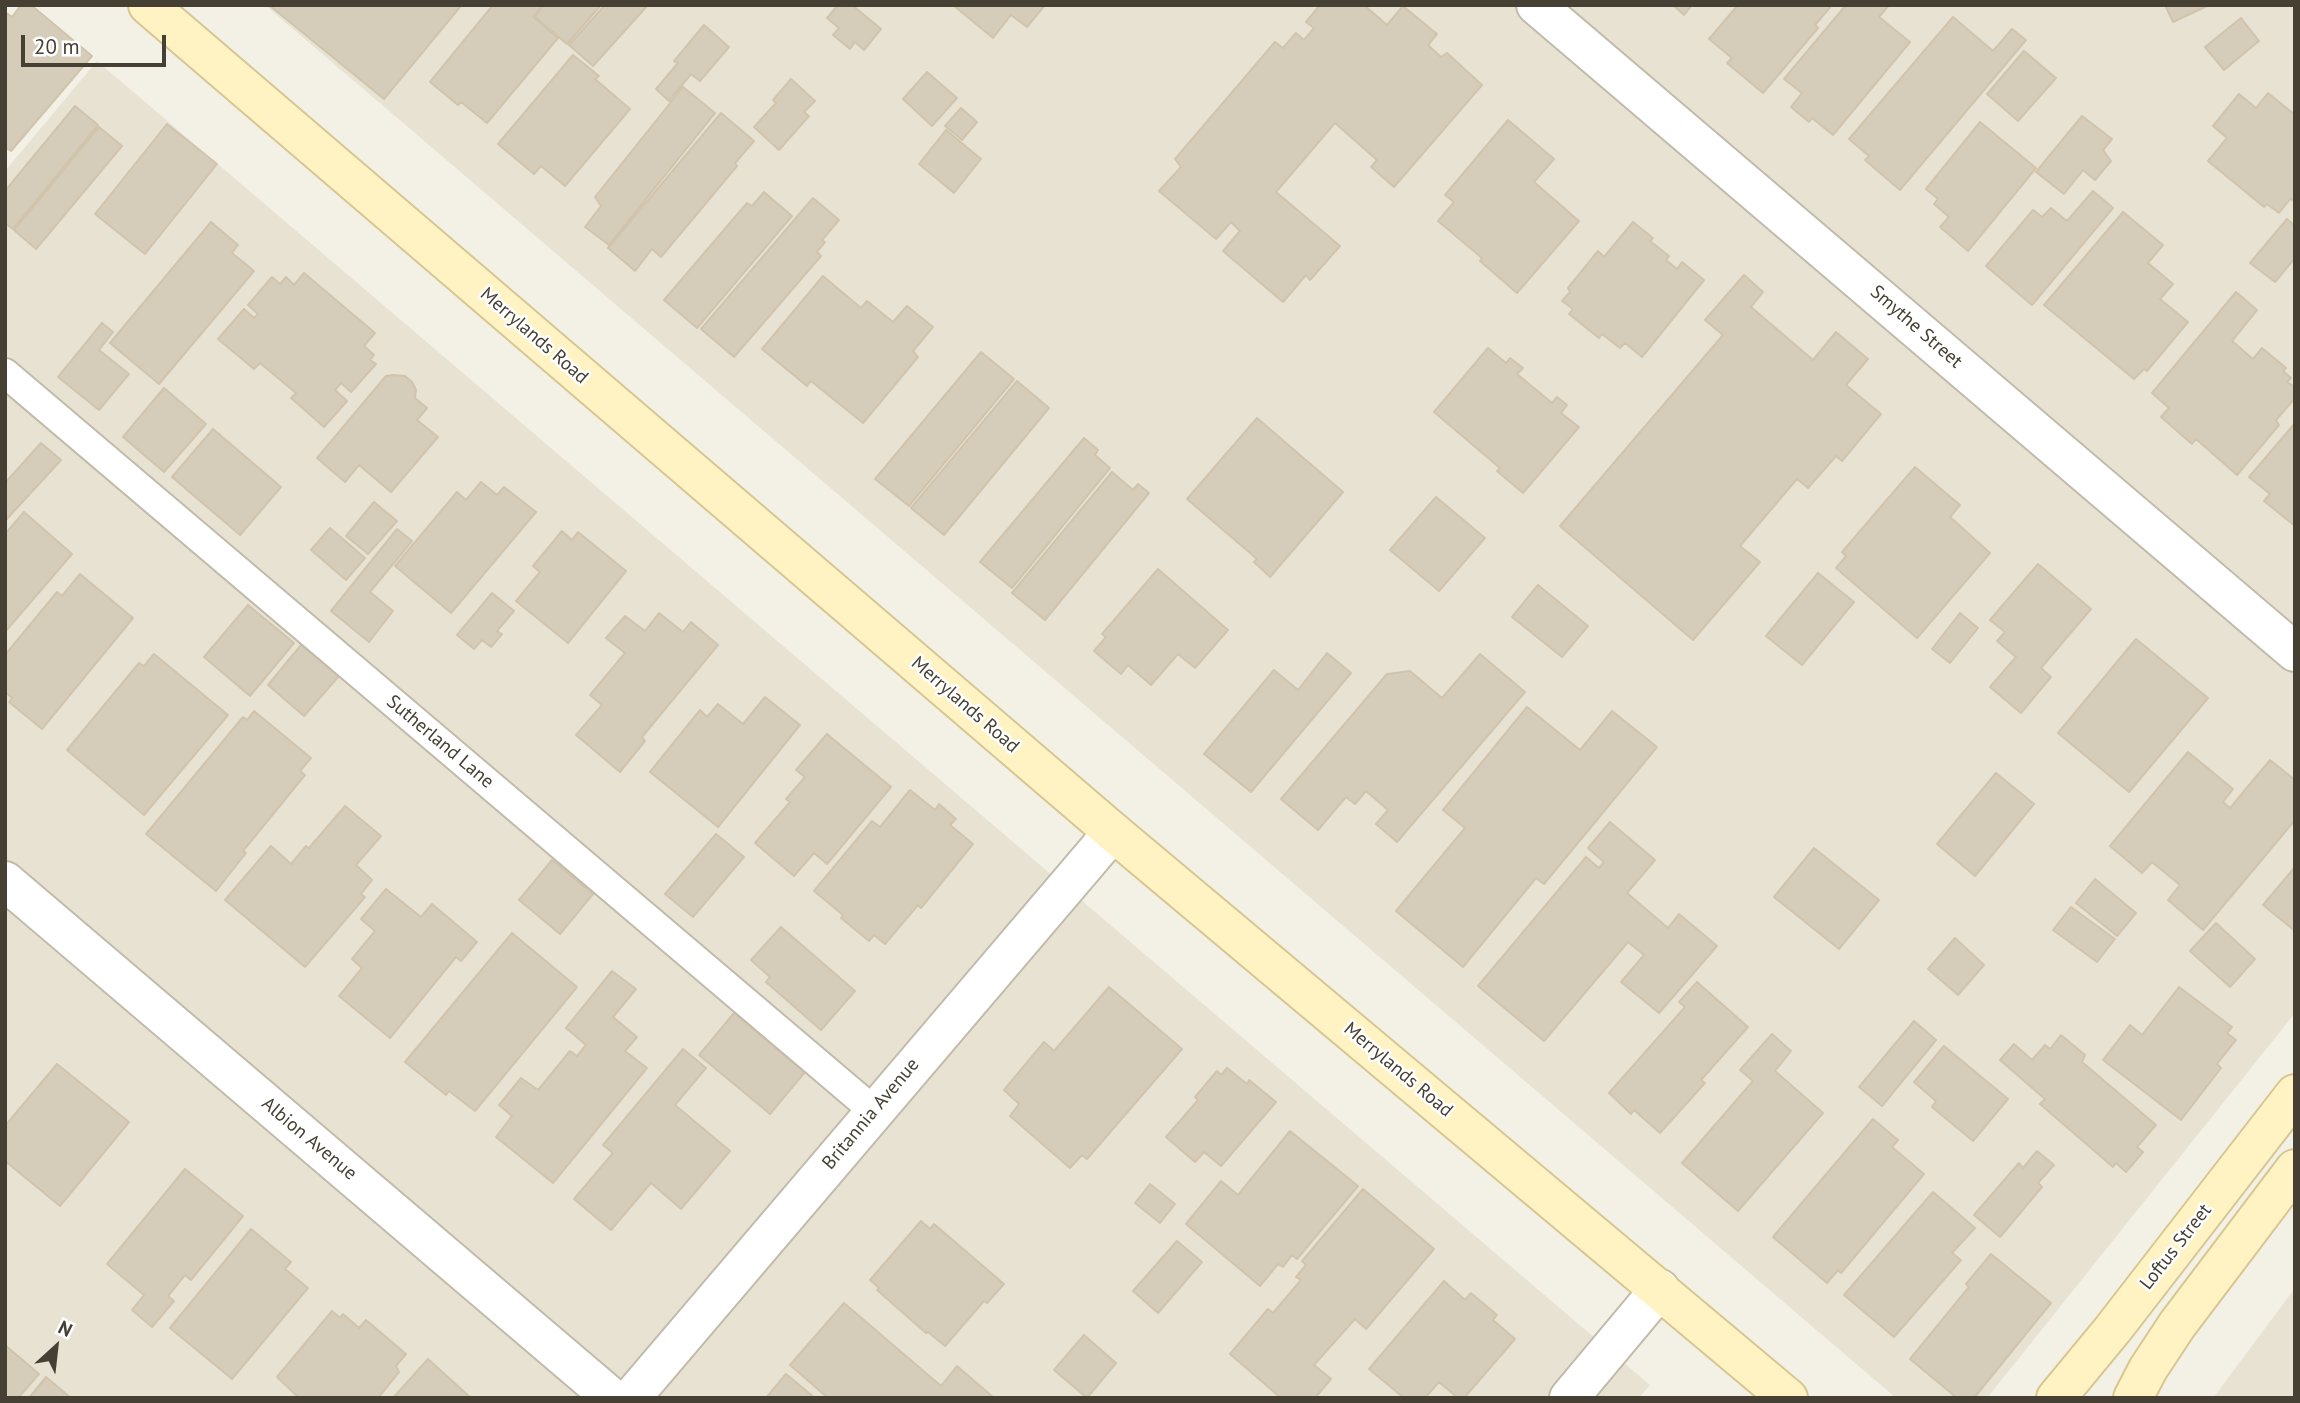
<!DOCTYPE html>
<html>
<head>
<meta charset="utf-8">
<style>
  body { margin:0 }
  #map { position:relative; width:2300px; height:1403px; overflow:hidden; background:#f3f0e5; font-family:"PT Sans",sans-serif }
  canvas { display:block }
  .frame { position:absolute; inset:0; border:7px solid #464034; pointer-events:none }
  .north { position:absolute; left:21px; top:1312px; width:70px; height:70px; -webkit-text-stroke:5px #fff; paint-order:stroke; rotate:27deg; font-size:19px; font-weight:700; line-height:28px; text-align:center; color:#464034 }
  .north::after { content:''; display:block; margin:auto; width:24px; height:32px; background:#464034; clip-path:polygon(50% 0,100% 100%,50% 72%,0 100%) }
  .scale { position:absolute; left:21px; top:35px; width:145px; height:32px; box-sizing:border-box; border:4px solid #464034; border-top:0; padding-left:9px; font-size:21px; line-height:24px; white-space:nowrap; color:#464034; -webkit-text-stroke:5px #fff; paint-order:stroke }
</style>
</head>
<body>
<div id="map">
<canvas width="2300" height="1403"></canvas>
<div class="frame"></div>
<div class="north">N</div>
<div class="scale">20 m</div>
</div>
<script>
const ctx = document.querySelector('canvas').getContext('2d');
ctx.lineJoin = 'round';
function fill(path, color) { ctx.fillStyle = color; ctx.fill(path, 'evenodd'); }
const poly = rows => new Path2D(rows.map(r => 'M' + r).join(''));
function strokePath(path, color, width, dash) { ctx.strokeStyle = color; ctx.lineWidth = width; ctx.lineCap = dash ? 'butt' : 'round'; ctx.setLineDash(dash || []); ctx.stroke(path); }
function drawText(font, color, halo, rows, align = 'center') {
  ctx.font = font + ' "PT Sans",sans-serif'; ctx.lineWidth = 5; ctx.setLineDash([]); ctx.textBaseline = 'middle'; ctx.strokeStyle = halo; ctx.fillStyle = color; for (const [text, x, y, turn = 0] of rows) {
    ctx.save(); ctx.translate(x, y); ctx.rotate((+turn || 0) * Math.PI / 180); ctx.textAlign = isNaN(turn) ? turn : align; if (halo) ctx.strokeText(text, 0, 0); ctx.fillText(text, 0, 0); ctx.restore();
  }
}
fill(poly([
  [265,5,2295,5,2295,1013,1987,1398,1896,1398],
  [97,61,1650,1385,1639,1398,5,1398,5,171],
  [2295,1288,2295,1398,2213,1398]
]), '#e8e2d3');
const building = poly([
  [21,5,31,5,92,56,11,151,5,147,5,12,12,17,21,5],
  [269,5,458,5,460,7,384,99,269,5],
  [493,5,538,5,541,7,533,17,558,38,487,123,461,102,458,105,430,82,493,5],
  [543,5,601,5,567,44,535,17,543,5],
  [605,5,648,5,593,66,569,45,605,5],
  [838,5,852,5,881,29,864,50,855,42,850,49,833,35,839,28,827,18,838,5],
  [953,5,1045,5,1027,27,1011,15,993,38,953,5],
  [1320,5,1364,5,1387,25,1403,6,1437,34,1428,45,1441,57,1447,53,1482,85,1394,187,1371,167,1377,160,1335,123,1276,192,1340,246,1310,280,1306,275,1283,302,1223,251,1240,231,1231,222,1216,239,1159,191,1181,167,1175,159,1275,42,1283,48,1296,33,1304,40,1314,28,1306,22,1320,5],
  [1673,5,1692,5,1684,15,1673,5],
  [1738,5,1832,5,1815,25,1818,28,1763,93,1727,63,1732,58,1709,39,1738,5],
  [1846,5,1889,5,1879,17,1910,42,1833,135,1812,118,1809,122,1791,107,1802,93,1784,79,1846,5],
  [2165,5,2209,5,2173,22,2165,5],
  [1953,17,1993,51,2012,29,2026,40,1900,190,1865,160,1869,156,1849,139,1953,17],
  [2241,18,2259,41,2224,70,2205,47,2241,18],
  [704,25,729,47,700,81,691,74,669,101,656,89,678,63,674,61,704,25],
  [2024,51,2056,78,2018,121,1987,94,2024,51],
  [573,55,599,76,595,79,630,109,565,186,541,166,534,174,498,144,573,55],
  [927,72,957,98,932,126,903,99,927,72],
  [791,79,815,101,804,112,809,116,779,150,754,127,776,103,773,100,791,79],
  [683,87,715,113,609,245,585,227,601,206,595,197,683,87],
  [2268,93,2295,115,2295,199,2293,201,2291,198,2279,213,2267,204,2264,207,2208,161,2227,138,2213,126,2239,94,2256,108,2268,93],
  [75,106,98,125,13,229,5,223,5,191,75,106],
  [961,108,977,122,962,140,945,126,961,108],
  [721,113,754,141,735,163,737,166,661,257,652,249,635,271,608,248,721,113],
  [2082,116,2112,139,2103,150,2111,161,2095,180,2083,170,2064,194,2036,172,2082,116],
  [1508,120,1554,159,1534,182,1579,221,1517,293,1480,261,1482,258,1438,221,1454,202,1445,195,1508,120],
  [1980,122,2036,168,1968,251,1940,227,1949,217,1934,204,1938,199,1926,189,1980,122],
  [167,124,217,164,145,254,95,214,167,124],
  [99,127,122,146,36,249,14,230,99,127],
  [946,130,981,159,954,193,919,164,946,130],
  [2093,191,2113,208,2032,305,1986,266,2033,210,2042,217,2051,208,2067,221,2093,191],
  [764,192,792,216,697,328,664,300,747,203,752,206,764,192],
  [813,198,839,220,822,240,825,242,817,252,821,256,734,357,701,329,813,198],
  [2123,212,2163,245,2148,263,2173,284,2160,299,2188,322,2147,371,2144,369,2134,379,2044,305,2123,212],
  [2287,219,2295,226,2295,258,2275,282,2250,263,2287,219],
  [211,222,238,245,232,253,254,271,159,384,110,343,211,222],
  [1633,222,1653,238,1650,241,1669,256,1666,260,1677,269,1682,262,1704,280,1642,357,1625,343,1620,348,1602,334,1599,338,1569,314,1573,309,1562,301,1570,292,1568,288,1598,251,1604,257,1633,222],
  [304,273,375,333,364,346,374,355,370,360,376,364,351,392,341,383,335,390,347,401,324,427,291,398,296,393,260,363,254,369,218,339,244,309,254,318,258,314,248,305,272,277,280,284,286,277,294,285,304,273],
  [1744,275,1763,292,1751,307,1813,360,1836,332,1868,359,1846,385,1881,414,1842,461,1836,456,1808,488,1797,479,1740,546,1760,562,1693,640,1560,526,1723,335,1705,320,1744,275],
  [823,276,861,308,867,301,893,322,907,306,933,327,913,351,918,357,863,423,811,381,807,386,762,349,823,276],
  [2236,292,2257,310,2232,341,2253,359,2262,348,2286,368,2283,371,2291,378,2287,382,2295,387,2295,398,2276,420,2279,425,2237,475,2196,439,2192,444,2161,417,2169,408,2152,393,2236,292],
  [102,323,113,332,99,350,129,374,99,410,58,377,102,323],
  [1488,348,1506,363,1510,358,1523,368,1517,374,1552,403,1557,397,1567,405,1561,413,1579,427,1523,493,1497,471,1500,468,1434,412,1488,348],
  [981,352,1014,379,909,506,875,479,981,352],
  [393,375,405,376,412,382,416,390,415,398,427,408,417,420,438,437,391,492,359,465,345,482,317,458,386,376,393,375],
  [1017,381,1049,408,944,535,911,508,1017,381],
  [164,388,206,424,164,472,123,437,164,388],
  [1257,418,1343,492,1270,577,1254,562,1257,559,1187,499,1257,418],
  [2295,423,2295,526,2264,501,2270,494,2249,477,2295,423],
  [213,429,281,487,240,535,172,477,213,429],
  [1084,438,1098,450,1095,455,1110,468,1012,588,980,562,1084,438],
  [41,443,61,460,5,521,5,483,41,443],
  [1915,467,1960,505,1950,517,1990,553,1917,638,1836,568,1846,556,1842,552,1915,467],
  [1112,472,1133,490,1138,484,1149,493,1045,620,1012,593,1112,472],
  [481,482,497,495,504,487,536,512,451,613,395,566,457,492,466,500,481,482],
  [1436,497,1485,538,1439,591,1390,550,1436,497],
  [374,502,397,521,368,554,346,536,374,502],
  [24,512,72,554,5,632,5,534,24,512],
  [330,528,365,558,346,580,311,550,330,528],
  [397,529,412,541,370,592,393,611,369,642,331,611,397,529],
  [562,531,572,540,578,532,626,571,568,643,516,601,540,572,533,566,562,531],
  [2038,564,2091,609,2041,668,2051,677,2021,713,1990,687,2016,657,1997,641,2005,632,1990,620,2038,564],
  [1158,569,1228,630,1195,668,1178,654,1151,685,1128,665,1121,674,1094,651,1106,637,1102,634,1158,569],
  [1818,573,1854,602,1802,665,1766,636,1818,573],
  [80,574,133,618,42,729,9,702,12,698,5,692,5,655,57,592,62,596,80,574],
  [1538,585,1588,626,1562,657,1512,617,1538,585],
  [492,593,514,611,497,631,502,634,491,647,482,640,474,649,457,635,492,593],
  [248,605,294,643,250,696,204,657,248,605],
  [659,613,683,632,691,622,718,645,642,737,645,741,620,772,576,735,602,705,590,695,625,653,606,638,625,616,645,631,659,613],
  [1960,613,1978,628,1950,663,1932,649,1960,613],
  [2136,639,2208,698,2129,792,2058,733,2136,639],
  [301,645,339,676,304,716,268,685,301,645],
  [1327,653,1351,673,1251,792,1204,754,1274,670,1298,690,1327,653],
  [154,654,228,715,144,815,67,750,139,663,144,666,154,654],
  [1480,654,1525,692,1397,842,1376,824,1388,810,1366,791,1355,804,1346,797,1318,830,1281,799,1387,674,1410,671,1442,698,1480,654],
  [765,697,800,725,718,827,650,772,700,710,707,717,718,704,743,724,765,697],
  [1527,707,1580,750,1612,711,1657,747,1544,884,1536,878,1463,967,1396,911,1465,828,1443,810,1527,707],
  [254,711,311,758,300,771,305,775,243,851,246,853,216,891,146,834,243,717,247,720,254,711],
  [827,734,891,787,827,864,814,853,794,876,755,843,790,802,786,799,805,777,796,770,827,734],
  [2188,752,2233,789,2223,802,2230,808,2270,760,2295,780,2295,820,2203,930,2168,900,2180,885,2152,862,2142,873,2110,846,2188,752],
  [1996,773,2034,804,1975,876,1937,844,1996,773],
  [910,790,935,810,939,804,956,819,950,825,973,844,921,908,918,905,885,944,874,935,869,941,841,918,843,915,814,891,872,821,880,827,910,790],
  [345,806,381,836,356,865,372,880,361,894,365,897,305,967,225,900,271,846,291,864,306,846,309,848,345,806],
  [1610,822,1655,860,1627,893,1668,928,1679,914,1717,946,1659,1013,1621,982,1644,955,1628,942,1544,1041,1478,986,1586,857,1599,868,1604,862,1588,848,1610,822],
  [716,834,744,857,693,917,665,894,716,834],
  [1814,848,1879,900,1839,949,1774,897,1814,848],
  [552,860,593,894,560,934,519,900,552,860],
  [2295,867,2295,931,2263,905,2295,867],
  [2095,879,2136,913,2117,936,2076,903,2095,879],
  [386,889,421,917,432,904,477,942,461,961,456,957,390,1038,339,996,362,968,352,959,375,931,361,919,386,889],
  [2071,907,2115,939,2097,962,2053,930,2071,907],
  [2216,923,2255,959,2230,987,2190,951,2216,923],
  [781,927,855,991,821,1030,766,982,770,977,751,960,781,927],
  [512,933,577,987,475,1111,449,1091,446,1095,405,1062,512,933],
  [1955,938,1984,965,1958,995,1928,969,1955,938],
  [612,971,636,989,613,1017,637,1037,625,1051,647,1068,553,1183,496,1137,512,1116,499,1105,521,1078,538,1090,570,1051,577,1056,586,1045,566,1028,612,971],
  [1697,982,1748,1027,1701,1080,1705,1083,1660,1133,1634,1110,1631,1114,1609,1093,1685,1007,1679,1002,1697,982],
  [1109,987,1182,1049,1087,1159,1082,1155,1070,1168,1010,1116,1019,1104,1004,1090,1044,1042,1054,1051,1109,987],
  [2179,987,2232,1027,2227,1033,2236,1040,2217,1064,2221,1068,2181,1120,2103,1060,2130,1025,2142,1035,2179,987],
  [734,1013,805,1072,770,1114,699,1055,734,1013],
  [1914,1021,1936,1040,1882,1106,1859,1087,1914,1021],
  [1772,1034,1791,1051,1775,1071,1823,1113,1738,1211,1682,1163,1753,1081,1740,1070,1772,1034],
  [2061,1035,2085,1055,2082,1062,2156,1125,2137,1147,2143,1152,2126,1172,2116,1163,2113,1167,2040,1104,2045,1099,2000,1060,2014,1044,2032,1060,2045,1045,2050,1049,2061,1035],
  [1944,1046,2008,1099,1973,1141,1932,1107,1936,1101,1914,1082,1944,1046],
  [683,1049,706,1068,675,1105,730,1151,681,1209,651,1183,611,1230,574,1199,613,1153,603,1145,683,1049],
  [57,1064,129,1122,60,1206,5,1161,5,1126,57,1064],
  [1227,1068,1247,1084,1249,1080,1276,1102,1221,1166,1204,1152,1195,1162,1166,1137,1198,1100,1195,1097,1217,1071,1221,1075,1227,1068],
  [1873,1119,1898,1140,1892,1147,1924,1174,1841,1273,1838,1270,1827,1283,1773,1237,1873,1119],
  [1290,1131,1358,1186,1297,1259,1292,1255,1283,1267,1278,1264,1260,1286,1186,1224,1221,1181,1238,1195,1290,1131],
  [2037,1151,2054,1165,2038,1183,2042,1187,2000,1237,1974,1215,2019,1163,2023,1168,2037,1151],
  [185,1169,243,1216,191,1280,185,1275,168,1296,174,1301,152,1327,132,1310,144,1295,107,1264,185,1169],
  [1150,1184,1175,1204,1160,1223,1135,1203,1150,1184],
  [1363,1189,1434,1249,1366,1329,1355,1319,1314,1365,1331,1379,1315,1398,1281,1398,1230,1354,1268,1309,1273,1313,1301,1280,1296,1277,1306,1265,1302,1261,1363,1189],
  [1933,1192,1975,1228,1952,1253,1961,1260,1894,1337,1844,1295,1933,1192],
  [921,1221,930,1229,934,1224,1004,1284,987,1303,984,1301,945,1346,928,1332,926,1333,877,1290,879,1288,870,1280,921,1221],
  [251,1229,291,1262,285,1269,308,1288,232,1379,170,1328,251,1229],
  [1177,1241,1202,1262,1158,1313,1133,1291,1177,1241],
  [1991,1254,2051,1303,1974,1398,1957,1398,1910,1359,1969,1287,1966,1284,1991,1254],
  [1444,1281,1465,1300,1471,1293,1497,1315,1493,1320,1515,1339,1464,1398,1458,1398,1439,1382,1425,1398,1404,1398,1369,1369,1444,1281],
  [844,1303,941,1386,957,1366,994,1398,828,1398,790,1365,844,1303],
  [332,1311,340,1318,343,1314,359,1328,366,1320,406,1354,396,1366,399,1372,378,1398,299,1398,277,1377,332,1311],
  [1084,1335,1116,1363,1087,1398,1054,1370,1084,1335],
  [5,1345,39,1374,18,1398,5,1398,5,1345],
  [428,1359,471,1398,393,1398,428,1359],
  [786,1374,815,1398,766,1398,786,1374],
  [46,1377,71,1398,29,1398,46,1377]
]);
fill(building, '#d6ccba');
strokePath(building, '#d1c4ad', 2);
const service = poly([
  [5,373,874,1111]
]);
const minor = poly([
  [1536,5,2295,652],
  [5,881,612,1398],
  [631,1398,1113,832],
  [1569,1398,1660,1289]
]);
const secondary = poly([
  [148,5,1113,832,1788,1398],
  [2056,1398,2113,1329,2295,1094],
  [2133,1398,2148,1369,2177,1325,2295,1169]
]);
strokePath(service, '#c2bbaa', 32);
strokePath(minor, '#c2bbaa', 42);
strokePath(secondary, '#d6c792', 42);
strokePath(service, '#fff', 28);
strokePath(minor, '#fff', 38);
strokePath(secondary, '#fff3c3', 38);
drawText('19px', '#464034', '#fff', [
  ["Smythe Street",1916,327,41],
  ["Merrylands Road",534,336,41],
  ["Merrylands Road",965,705,41],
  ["Sutherland Lane",440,742,40],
  ["Merrylands Road",1398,1070,40],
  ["Britannia Avenue",871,1114,-50],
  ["Albion Avenue",309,1139,40],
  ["Loftus Street",2176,1247,-52]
]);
</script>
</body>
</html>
